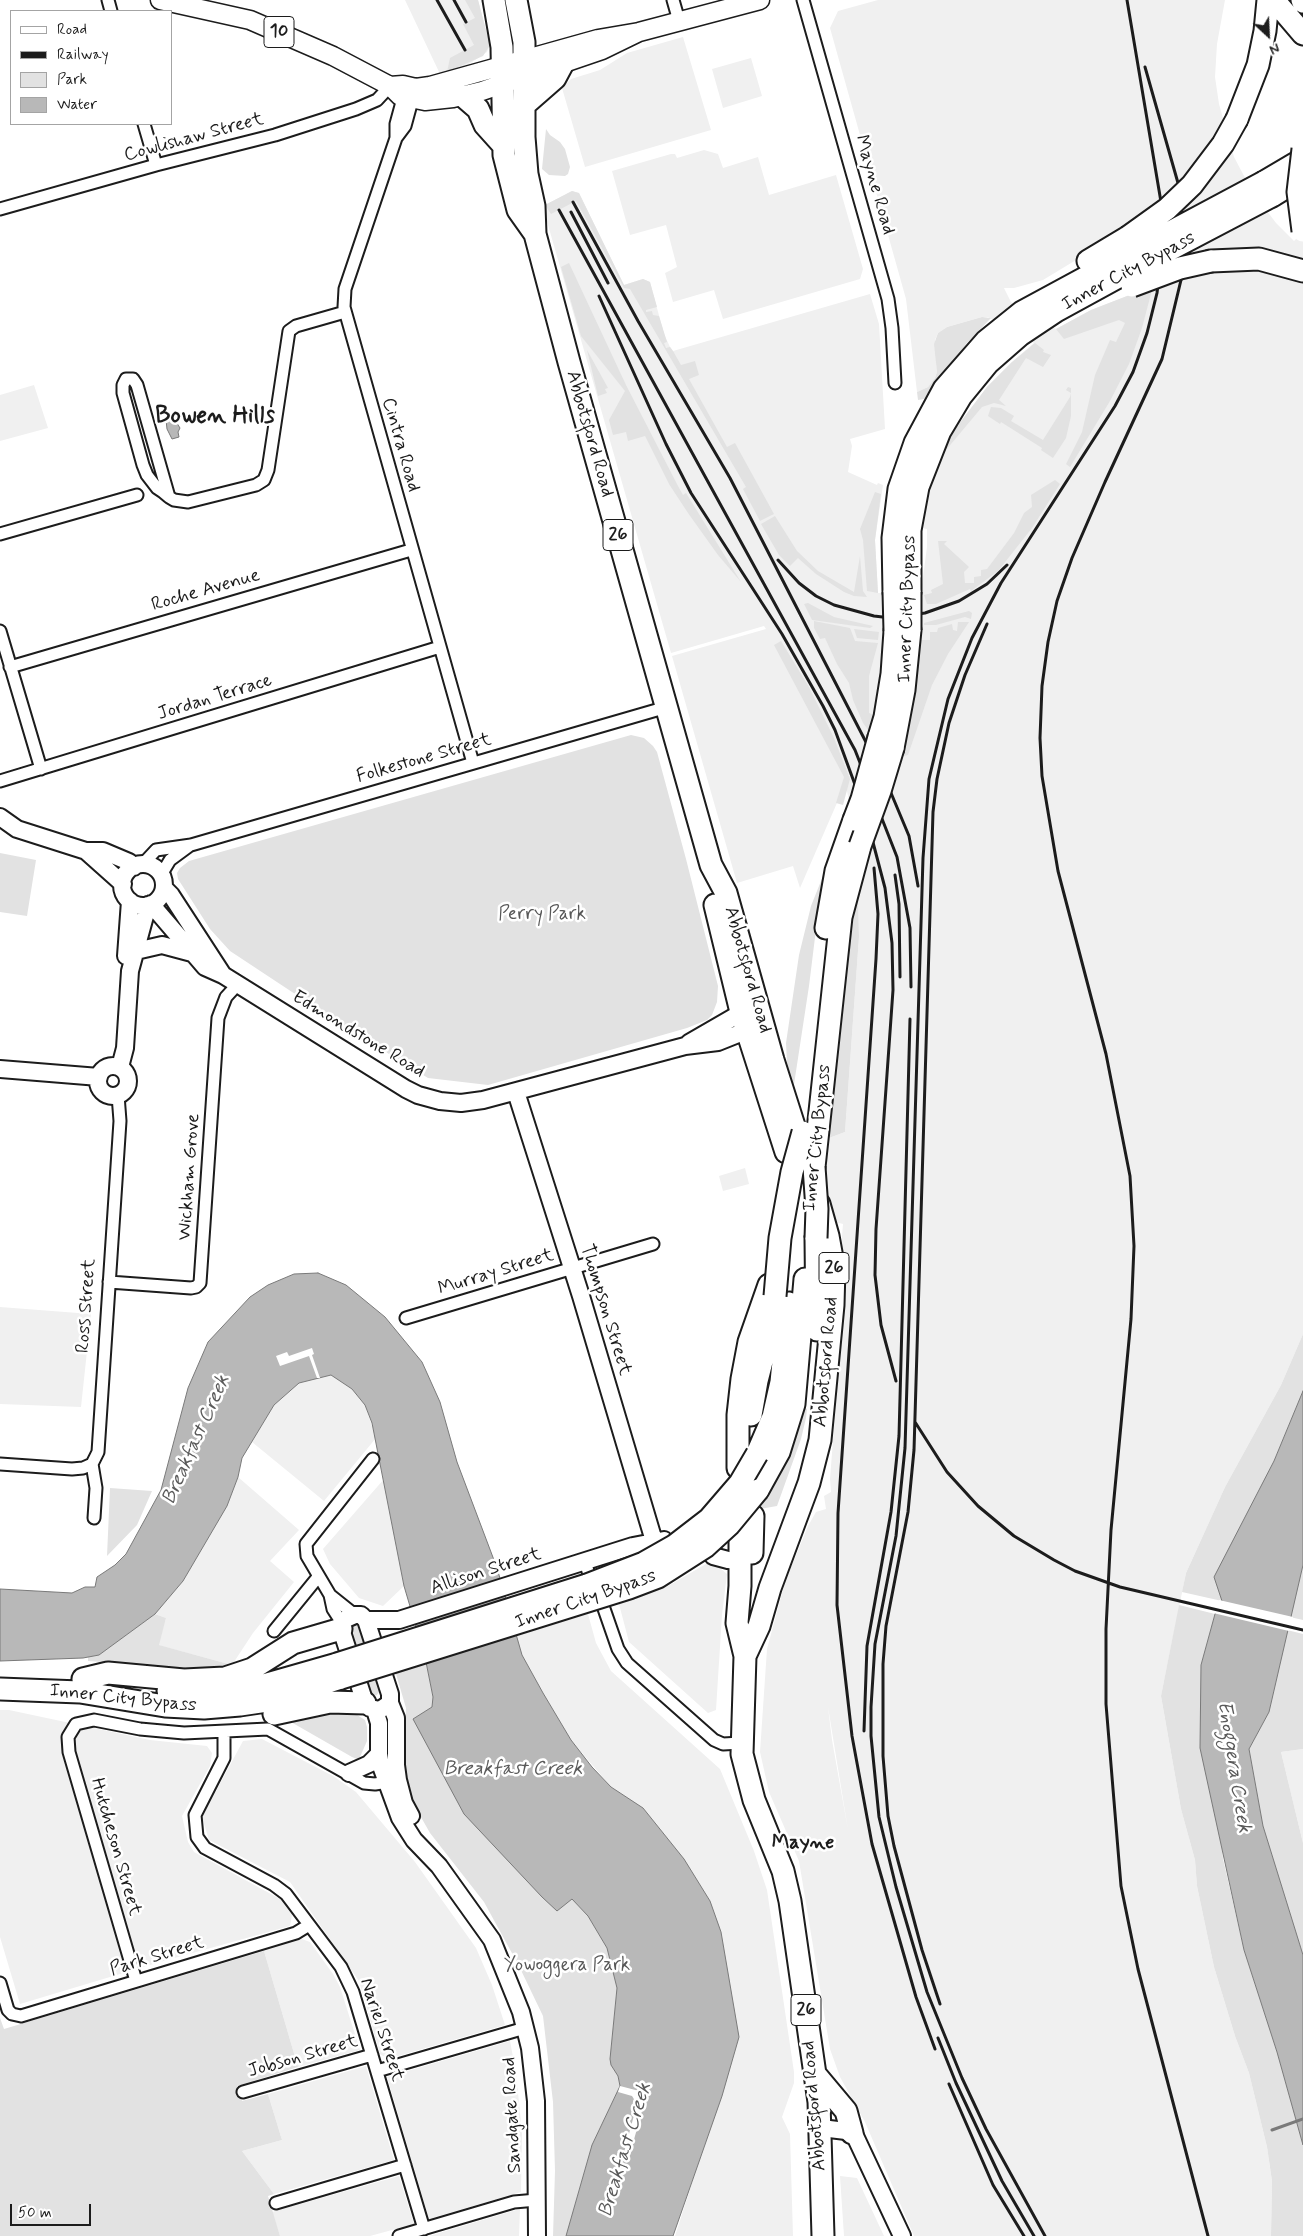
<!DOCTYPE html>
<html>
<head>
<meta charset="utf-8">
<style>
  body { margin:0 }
  #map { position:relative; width:1303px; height:2236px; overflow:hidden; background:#fff; font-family:Mynerve,sans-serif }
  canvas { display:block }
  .legend { position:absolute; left:10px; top:10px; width:162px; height:115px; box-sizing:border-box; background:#fff; border:1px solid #a4a4a4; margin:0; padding:6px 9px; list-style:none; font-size:15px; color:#1c1c1c }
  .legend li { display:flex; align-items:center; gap:10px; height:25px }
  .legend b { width:25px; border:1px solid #a4a4a4 }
  .north { position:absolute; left:1243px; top:10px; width:50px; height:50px; -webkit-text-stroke:4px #fff; paint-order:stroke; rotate:155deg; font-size:14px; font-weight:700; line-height:20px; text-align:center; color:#1c1c1c }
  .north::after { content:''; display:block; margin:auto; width:18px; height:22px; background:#1c1c1c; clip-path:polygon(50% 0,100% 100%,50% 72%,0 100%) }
  .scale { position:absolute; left:10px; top:2204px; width:81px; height:22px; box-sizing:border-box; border:2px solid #1c1c1c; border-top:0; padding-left:6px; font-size:15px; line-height:18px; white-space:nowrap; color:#1c1c1c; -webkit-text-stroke:4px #fff; paint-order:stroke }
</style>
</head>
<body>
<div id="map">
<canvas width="1303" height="2236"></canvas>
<ul class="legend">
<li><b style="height:6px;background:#fff"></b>Road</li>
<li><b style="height:6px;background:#1c1c1c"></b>Railway</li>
<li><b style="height:14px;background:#e2e2e2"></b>Park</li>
<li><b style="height:14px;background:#b8b8b8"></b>Water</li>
</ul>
<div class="north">N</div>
<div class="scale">50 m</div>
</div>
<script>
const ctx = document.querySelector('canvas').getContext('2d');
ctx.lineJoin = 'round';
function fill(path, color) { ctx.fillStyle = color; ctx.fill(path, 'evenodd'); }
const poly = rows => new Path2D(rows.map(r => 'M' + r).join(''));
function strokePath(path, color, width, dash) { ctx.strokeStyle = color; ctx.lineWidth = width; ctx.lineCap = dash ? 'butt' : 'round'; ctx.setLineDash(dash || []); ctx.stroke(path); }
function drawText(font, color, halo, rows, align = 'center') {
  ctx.font = font + ' Mynerve,sans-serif'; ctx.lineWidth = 5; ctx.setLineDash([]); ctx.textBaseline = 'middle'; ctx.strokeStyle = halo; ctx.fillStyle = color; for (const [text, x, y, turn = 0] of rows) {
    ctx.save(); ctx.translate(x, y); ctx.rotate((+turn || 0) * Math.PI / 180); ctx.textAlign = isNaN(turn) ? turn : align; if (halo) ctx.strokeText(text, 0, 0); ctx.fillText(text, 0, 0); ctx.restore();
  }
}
fill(poly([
  [405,0,478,0,490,45,487,52,469,64,440,74],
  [878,0,1225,0,1217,44,1215,77,1219,104,1234,157,1252,191,1276,223,1294,241,1303,232,1303,1334,1281,1385,1225,1487,1186,1573,1161,1696,1181,1809,1195,1860,1197,1886,1214,1967,1235,2036,1249,2073,1267,2147,1272,2181,1271,2236,914,2236,865,2122,840,2077,830,2049,799,1861,769,1792,760,1752,767,1649,785,1582,808,1526,816,1512,826,1509,824,1496,831,1492,830,1479,845,1285,841,1248,843,1224,835,1222,832,1211,828,1198,826,1167,829,1138,845,1132,859,937,858,890,864,867,844,778,840,796,800,888,793,866,737,883,672,656,766,629,764,626,671,653,546,218,545,205,572,191,579,193,624,285,643,279,650,282,664,334,670,347,673,351,870,294,879,324,885,429,850,439,852,446,848,472,877,485,878,483,883,485,875,540,878,593,921,592,927,547,927,529,922,528,925,509,942,451,987,387,1012,362,1034,343,988,317,982,317,947,327,938,333,935,340,937,372,935,378,928,387,917,392,906,299,830,28,838,11],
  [1124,231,1132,294,1091,310,1056,329,1011,302,1004,288,1014,288,1043,280],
  [828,1707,848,1830,832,1740],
  [683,37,711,130,585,167,562,88,571,79,600,70,627,53],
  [751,58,762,96,723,108,712,69],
  [704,150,718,154,723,168,758,157,769,195,836,175,863,269,860,279,723,319,714,290,673,302,665,273,677,267,666,225,630,235,612,171,671,154,675,154,677,158],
  [34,385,48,428,0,441,0,395],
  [745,1168,749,1184,723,1191,719,1176],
  [0,1307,91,1314,81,1407,0,1404],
  [331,1375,352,1389,365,1405,376,1438,324,1501,252,1442,274,1405,290,1391,299,1383],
  [238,1477,299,1530,270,1561,294,1582,253,1633,232,1665,158,1645,166,1618,155,1614,183,1581,227,1506],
  [384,1479,404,1586,383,1606,359,1598,330,1564,323,1549],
  [706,1564,720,1568,727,1574,722,1615,716,1710,708,1713,629,1642,619,1604,668,1586],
  [588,1614,596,1643,611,1671,720,1769,754,1851,767,1890,794,2072,794,2083,782,2117,790,2134,793,2236,675,2236,739,2037,710,1901,684,1859,643,1808,611,1787,571,1740,543,1693,522,1655,516,1636],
  [0,1710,9,1710,150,1740,207,1746,212,1753,210,1766,182,1816,188,1842,194,1852,280,1899,292,1915,290,1926,160,1962,20,2004,0,1937],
  [262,1739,333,1776,356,1792,415,1862,476,1948,492,1985,505,2025,388,2059,380,2054,359,1981,290,1882,209,1840,202,1817,243,1741],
  [1303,1749,1303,1843,1281,1752],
  [302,1939,310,1942,333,1974,340,1987,360,2050,298,2067,264,1951],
  [510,2041,516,2073,522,2132,521,2192,429,2219,387,2077],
  [366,2066,394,2160,274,2194,242,2151,282,2140,268,2094],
  [399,2176,414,2224,370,2236,280,2236,272,2212],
  [840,2176,857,2178,884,2236,844,2236],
  [520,2209,519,2236,429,2236,516,2210]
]), '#f0f0f0');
fill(poly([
  [465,0,478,0,490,45,483,56,447,72,450,58,474,45,463,24,475,18],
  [546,129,550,135,560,142,565,149,570,167,568,174,565,176,549,175,542,169],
  [572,191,579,193,624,285,643,279,650,282,657,307,646,310,646,312,652,311,653,315,659,316,667,342,664,343,666,348,670,347,673,351,681,365,695,361,699,375,689,379,727,447,735,443,774,514,760,521,743,489,746,487,630,289,624,288,576,201,551,214,545,205],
  [569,263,626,385,678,486,683,495,686,493,741,582,718,555,688,513,669,484,645,436,628,441,626,432,613,435,609,420,625,391,581,336,561,267],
  [1153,286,1142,328,1129,364,1110,401,1070,467,1066,464,1082,432,1095,375,1110,340,1116,342,1125,323,1119,320,1064,339,1056,329,1091,310],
  [982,317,991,318,967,343,924,399,918,400,917,392,928,387,935,378,937,372,934,344,938,333,947,327],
  [1035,343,1044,350,1043,352,1051,355,1043,367,1026,358,999,400,1006,406,994,403,982,407,941,456,942,451,958,425,987,387,1012,362],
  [587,350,608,388,605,389,607,393,598,396],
  [1068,387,1071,388,1071,416,1066,438,1053,458,1041,450,1042,448,1001,422,1000,424,988,416,991,407,1001,408,1014,416,1011,421,1043,440,1070,397,1071,393,1066,390],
  [1055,480,1060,484,1032,528,998,571,971,591,970,589,936,604,927,604,924,595,932,593,931,590,943,584,938,541,947,541,944,544,969,567,964,572,965,583,974,583,974,577,981,576,981,570,987,569,1014,533,1024,513,1032,507,1031,495],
  [875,492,881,494,875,540,878,593,867,591,863,540,860,529],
  [775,516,797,551,818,571,854,592,860,556,863,591,867,597,854,596,844,592,816,574,798,558,790,566,779,555,761,524],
  [808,603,834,617,873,626,870,628,812,620,804,604],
  [969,611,972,613,971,619,965,617,936,625,924,625,924,623],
  [814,621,850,628,855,641,878,643,869,676,869,713,874,715,872,727,903,750,912,711,920,640,930,640,930,632,937,632,938,628,952,624,953,630,957,631,958,622,969,622,948,654,932,685,908,755,904,756,884,751,863,723,853,700,849,683,837,664,825,638,820,639,814,628],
  [854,629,879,632,878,640,857,638],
  [781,641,809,687,834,738,850,779,843,805,836,803,844,777,774,645],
  [631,735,644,738,653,746,657,752,686,859,718,986,717,1002,712,1015,707,1020,687,1028,488,1085,428,1078,342,1025,230,951,210,929,178,879,177,873,180,868,189,861],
  [0,853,36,860,27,916,0,912],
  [827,866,819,905,809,986,793,1091,787,1063,786,1043,799,955,811,906],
  [858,890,859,937,845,1132,829,1138,851,930],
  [1303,1334,1303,1391,1274,1461,1222,1601,1182,1592,1186,1573,1225,1487,1281,1385],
  [805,1408,807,1409,806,1418,801,1439,777,1506,760,1509,759,1508,789,1456],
  [110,1488,152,1491,137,1525,107,1556],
  [1303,1565,1303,1620,1290,1617],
  [1179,1605,1215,1614,1201,1665,1223,1859,1244,1950,1277,2052,1303,2145,1303,2236,1271,2236,1272,2181,1267,2147,1249,2073,1235,2036,1214,1967,1197,1886,1195,1860,1181,1809,1161,1696],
  [155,1614,166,1618,159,1645,232,1665,209,1668,185,1668,88,1661,88,1657,99,1655],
  [356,1623,359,1625,381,1690,376,1696,370,1691,350,1631,351,1625],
  [1287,1630,1303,1634,1303,1749,1281,1752,1303,1843,1303,1955,1263,1826,1249,1749,1269,1712],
  [425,1657,433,1697,432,1707,414,1719,558,1910,572,1899,588,1916,607,1948,617,1988,610,2059,611,2065,618,2076,620,2086,592,2145,566,2236,553,2236,555,2171,553,2102,543,2016,519,1966,484,1902,430,1833,409,1796,404,1771,406,1708,394,1667],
  [324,1710,354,1713,365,1720,367,1727,367,1741,360,1757,357,1759,352,1757,284,1718],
  [264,1951,298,2067,237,2086,242,2101,268,2094,282,2140,242,2151,274,2194,268,2196,280,2236,0,2236,0,2018,4,2029]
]), '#e2e2e2');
const water = poly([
  [173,417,180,428,178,432,179,437,172,439,167,429,166,420,173,417],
  [318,1273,346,1285,385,1317,422,1362,440,1402,457,1462,497,1568,522,1655,543,1693,571,1740,592,1767,611,1787,643,1808,684,1859,710,1901,721,1932,739,2037,722,2096,673,2236,566,2236,592,2145,620,2086,618,2076,611,2065,610,2059,617,1988,607,1948,588,1916,572,1899,557,1911,542,1897,464,1814,413,1719,432,1707,433,1697,425,1657,404,1586,372,1423,365,1405,352,1389,331,1375,299,1383,274,1405,242,1458,238,1477,227,1506,183,1581,155,1614,99,1655,83,1658,0,1661,0,1589,72,1593,85,1587,95,1587,97,1577,115,1565,126,1554,161,1490,188,1388,208,1342,250,1297,268,1285,294,1274,318,1273],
  [1303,1391,1303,1565,1269,1712,1249,1749,1263,1826,1303,1955,1303,2145,1277,2052,1244,1950,1200,1748,1201,1665,1215,1614,1222,1601,1214,1577,1274,1461,1303,1391]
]);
fill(water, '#b8b8b8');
strokePath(water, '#7a7a7a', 1);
fill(poly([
  [312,1348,314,1354,312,1355,320,1378,317,1378,309,1356,280,1366,276,1356,287,1352,289,1356],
  [1219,1600,1293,1617,1289,1631,1213,1613],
  [620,2086,647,2093,628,2161,622,2160,637,2104,632,2096,618,2092]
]), '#fff');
strokePath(poly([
  [1272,2130,1303,2119]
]), '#7a7a7a', 3);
const street = poly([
  [108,0,111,11],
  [673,0,679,21],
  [803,0,888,299,892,328,895,383],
  [414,93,405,126,396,138,345,289,344,307,473,763],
  [144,124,156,165],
  [396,138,396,124,405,91],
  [0,209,156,165,275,135,356,109,377,100,390,86],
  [169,497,137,385,133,379,126,379,123,385,123,393,143,465,147,475,157,488,163,492,169,497,174,500,188,502,256,485,264,480,268,470,289,331,296,326,345,312],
  [0,534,137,495],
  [0,631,41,769],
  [10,667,411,550],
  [0,781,440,647],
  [142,865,156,850,191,845,667,707],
  [161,875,170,860,189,846],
  [109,1282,191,1288,196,1287,200,1283,218,1018,226,997,237,985],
  [406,1318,653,1244],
  [0,1464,72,1469,83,1468,92,1464],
  [94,1518,96,1488,92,1464,98,1452,120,1121,118,1095],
  [585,1561,592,1585,602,1603,618,1649,627,1663,714,1740,723,1744,741,1743],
  [330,1595,355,1615],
  [342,1623,333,1609,330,1595,307,1556,306,1544,373,1459],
  [274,1631,318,1577],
  [224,1733,224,1758,195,1815,197,1837,205,1848,274,1885,286,1894,341,1967,353,1992,424,2229],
  [136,1981,69,1752,68,1737,76,1724,94,1720,140,1729,184,1733,268,1729,364,1783,375,1784,394,1781],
  [0,1983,8,2010,12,2014,21,2016,296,1933,309,1925],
  [377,2071,525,2028],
  [243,2092,372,2055],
  [276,2203,405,2165],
  [399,2236,514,2202,537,2200]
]);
const secondary = poly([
  [0,817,17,829,86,851,103,851,129,862,134,867],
  [86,851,123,884],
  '122 885a21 21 0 1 1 42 0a21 21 0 1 1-42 0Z',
  [164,888,171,895,223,975],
  [151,904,205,967,223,975,406,1089,418,1095,440,1101,461,1103,483,1100,685,1046,718,1042,738,1034,753,1020],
  [136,951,162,945,192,953],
  [126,956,130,901],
  [689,1043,734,1017,748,1005],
  '98 1081a15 15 0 1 1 30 0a15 15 0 1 1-30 0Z',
  [120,1067,125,1048,130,971,148,905],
  [0,1069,99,1077],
  [516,1092,581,1296,654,1541],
  [713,1556,728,1560,741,1561],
  [355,1615,361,1615,366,1620,390,1694,390,1703,380,1710,370,1708,365,1703,341,1629,341,1624,346,1619,355,1615],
  [366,1620,399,1620,633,1546,664,1540],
  [390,1703,396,1718,396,1765,398,1780,404,1803,411,1816],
  [375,1710,379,1723,379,1754,381,1766,400,1818,414,1840,439,1866,492,1940,521,2012,530,2048,536,2101,537,2236],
  [349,1773,369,1764,379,1754],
  [821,2128,846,2131,855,2136,902,2236]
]);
const primary = poly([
  [160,0,250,20,333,56,390,86,400,96,425,101,453,98,482,91,602,50,639,32],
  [390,86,403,85,416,88,430,86,598,39,639,32,760,0]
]);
const highway = poly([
  [494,0,502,47,504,155,518,210,535,234],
  [516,0,524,42,524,137,527,174,534,206,535,234,569,362,711,865,726,893,773,1060,803,1154],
  [1274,0,1303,34],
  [1302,0,1303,2],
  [463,96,478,109,485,125,503,145],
  [523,106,555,78,563,63],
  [1237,119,1258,65,1265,31,1268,0],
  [1264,182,1303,159],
  [1272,196,1303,177],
  [1088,261,1128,237],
  [1211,261,1259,259,1303,271],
  [894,592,893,538,899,489,915,443,944,389,986,341,1022,312,1131,253],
  [910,592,910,530,918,487,940,431,961,396,988,363,1020,335,1056,311,1131,270],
  [879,737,885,717,892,674,895,631],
  [893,748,904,690,910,630],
  [715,905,741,1012,786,1152],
  [826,928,836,871,854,820],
  [814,1167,841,917,860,846],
  [816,1238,817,1330],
  [751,1415,757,1381,773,1318,775,1296],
  [757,1454,773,1417,781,1382,789,1303],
  [738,1468,738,1415,742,1379,749,1342,769,1285],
  [758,1490,779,1452,794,1404,805,1279],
  [740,1531,740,1586,737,1623,745,1656,742,1754,754,1800,783,1871,790,1901,819,2102,823,2236],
  [752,1553,753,1516],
  [745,1656,759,1626,770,1588,809,1483,820,1440,833,1305,834,1269,828,1236,819,1204],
  [83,1679,108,1673,184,1680,225,1678,252,1669,293,1643,341,1629],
  [0,1689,80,1692,165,1706,204,1708,240,1705,267,1701,341,1678],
  [168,1691,213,1692,253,1688,337,1664],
  [274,1714,330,1702,365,1703],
  [815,2074,846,2111,852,2133]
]);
strokePath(street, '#1c1c1c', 15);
strokePath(secondary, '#1c1c1c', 20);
strokePath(primary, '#1c1c1c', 21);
strokePath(highway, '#1c1c1c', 25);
strokePath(street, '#fff', 11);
strokePath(secondary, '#fff', 16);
strokePath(primary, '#fff', 18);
strokePath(highway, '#fff', 21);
strokePath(poly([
  [437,0,465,50],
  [454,0,466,22],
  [1145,67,1178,183,1182,259,1181,280,1162,359,1105,482,1072,558,1057,601,1048,642,1042,686,1040,738,1042,776,1058,871,1106,1054,1130,1176,1134,1246,1131,1319,1111,1530,1106,1629,1106,1704,1121,1886,1138,1969,1208,2236],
  [573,202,638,321,730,478,886,781,909,836,918,886],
  [559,210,855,750,897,857,910,928,911,987],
  [571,212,608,283],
  [599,296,666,444,691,493,782,634,823,706,835,730,865,812,885,888,892,943,893,990,876,1229,875,1275,881,1325,896,1381],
  [778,560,799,583,816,596,834,605,874,616,891,618,925,613,959,601,987,584,1007,565],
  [874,868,878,914,876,959,838,1513,837,1605,852,1736,872,1844,916,1997,935,2049],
  [895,875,899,904,900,977],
  [915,1422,947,1472,978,1506,1014,1536,1054,1560,1075,1571,1120,1587,1303,1630],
  [864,1731,867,1646,891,1512,899,1436,910,1019],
  [940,2004,922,1950,894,1846,888,1816,883,1756,883,1664,886,1626,908,1512,914,1450,933,812,937,779,949,723,965,675,987,624],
  [938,2038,956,2083,1002,2181,1034,2236],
  [949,2084,993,2185,1024,2236],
  [1045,2236,986,2129,962,2078,927,1992,896,1887,879,1817,871,1736,871,1707,875,1644,896,1536,905,1448,923,858,929,779,948,699,972,638,1001,583,1115,406,1133,372,1147,333,1157,293,1160,268,1161,202,1127,0]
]), '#1c1c1c', 3);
const highwayBridge = poly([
  [1303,149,1298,192,1303,231],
  [1128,237,1167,209,1192,185,1223,144,1237,119],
  [1131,253,1264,182],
  [1131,270,1272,196],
  [1132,286,1180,268,1211,261],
  [894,592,895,631],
  [910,630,910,592],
  [854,820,862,799,879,737],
  [860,846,880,791,893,748],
  [814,1167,817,1209,816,1238],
  [775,1296,780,1238,792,1172,803,1132],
  [337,1664,587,1585,644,1563,674,1546,709,1519,740,1483,757,1454],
  [341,1678,629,1588,658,1577,705,1547,729,1525,758,1490]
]);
strokePath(highwayBridge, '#1c1c1c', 25, []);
strokePath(highwayBridge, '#fff', 21);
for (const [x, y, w] of [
  [279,32,30],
  [618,535,30],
  [834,1268,30],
  [806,2010,30]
]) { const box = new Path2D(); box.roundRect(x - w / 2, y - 15.5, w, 31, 4); ctx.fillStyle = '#fff'; ctx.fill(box); strokePath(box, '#1c1c1c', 1); }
drawText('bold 18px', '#1c1c1c', null, [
  ["10",279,32],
  ["26",618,535],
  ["26",834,1268],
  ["26",806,2010]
]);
drawText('19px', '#1c1c1c', '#fff', [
  ["Cowlishaw Street",194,138,-15],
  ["Mayne Road",874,185,74],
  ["Inner City Bypass",1129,272,-28],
  ["Abbotsford Road",589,434,74],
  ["Cintra Road",400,445,74],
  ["Roche Avenue",206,591,-16],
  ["Inner City Bypass",908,609,-88],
  ["Jordan Terrace",215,698,-17],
  ["Folkestone Street",424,759,-16],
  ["Abbotsford Road",747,970,74],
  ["Edmondstone Road",358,1035,31],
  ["Inner City Bypass",818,1138,-84],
  ["Wickham Grove",190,1177,-86],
  ["Murray Street",496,1273,-17],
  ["Ross Street",87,1306,-86],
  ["Thompson Street",605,1310,73],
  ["Abbotsford Road",827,1362,-85],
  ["Allison Street",486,1572,-18],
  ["Inner City Bypass",586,1600,-19],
  ["Inner City Bypass",123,1699,6],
  ["Hutcheson Street",115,1847,74],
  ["Park Street",157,1957,-17],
  ["Nariel Street",381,2030,72],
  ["Jobson Street",303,2057,-16],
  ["Abbotsford Road",815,2106,-95],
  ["Sandgate Road",513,2115,-93]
]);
drawText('19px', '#575757', '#fff', [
  ["Perry Park",542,915],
  ["Yowoggera Park",567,1966]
]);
drawText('italic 20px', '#5a5a5a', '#fff', [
  ["Breakfast Creek",197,1440,-66],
  ["Enoggera Creek",1233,1767,81],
  ["Breakfast Creek",513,1770],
  ["Breakfast Creek",626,2150,-73]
]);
drawText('bold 20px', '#1c1c1c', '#fff', [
  ["Mayne",803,1844]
]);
drawText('bold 24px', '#1c1c1c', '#fff', [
  ["Bowen Hills",215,417]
]);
</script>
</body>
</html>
